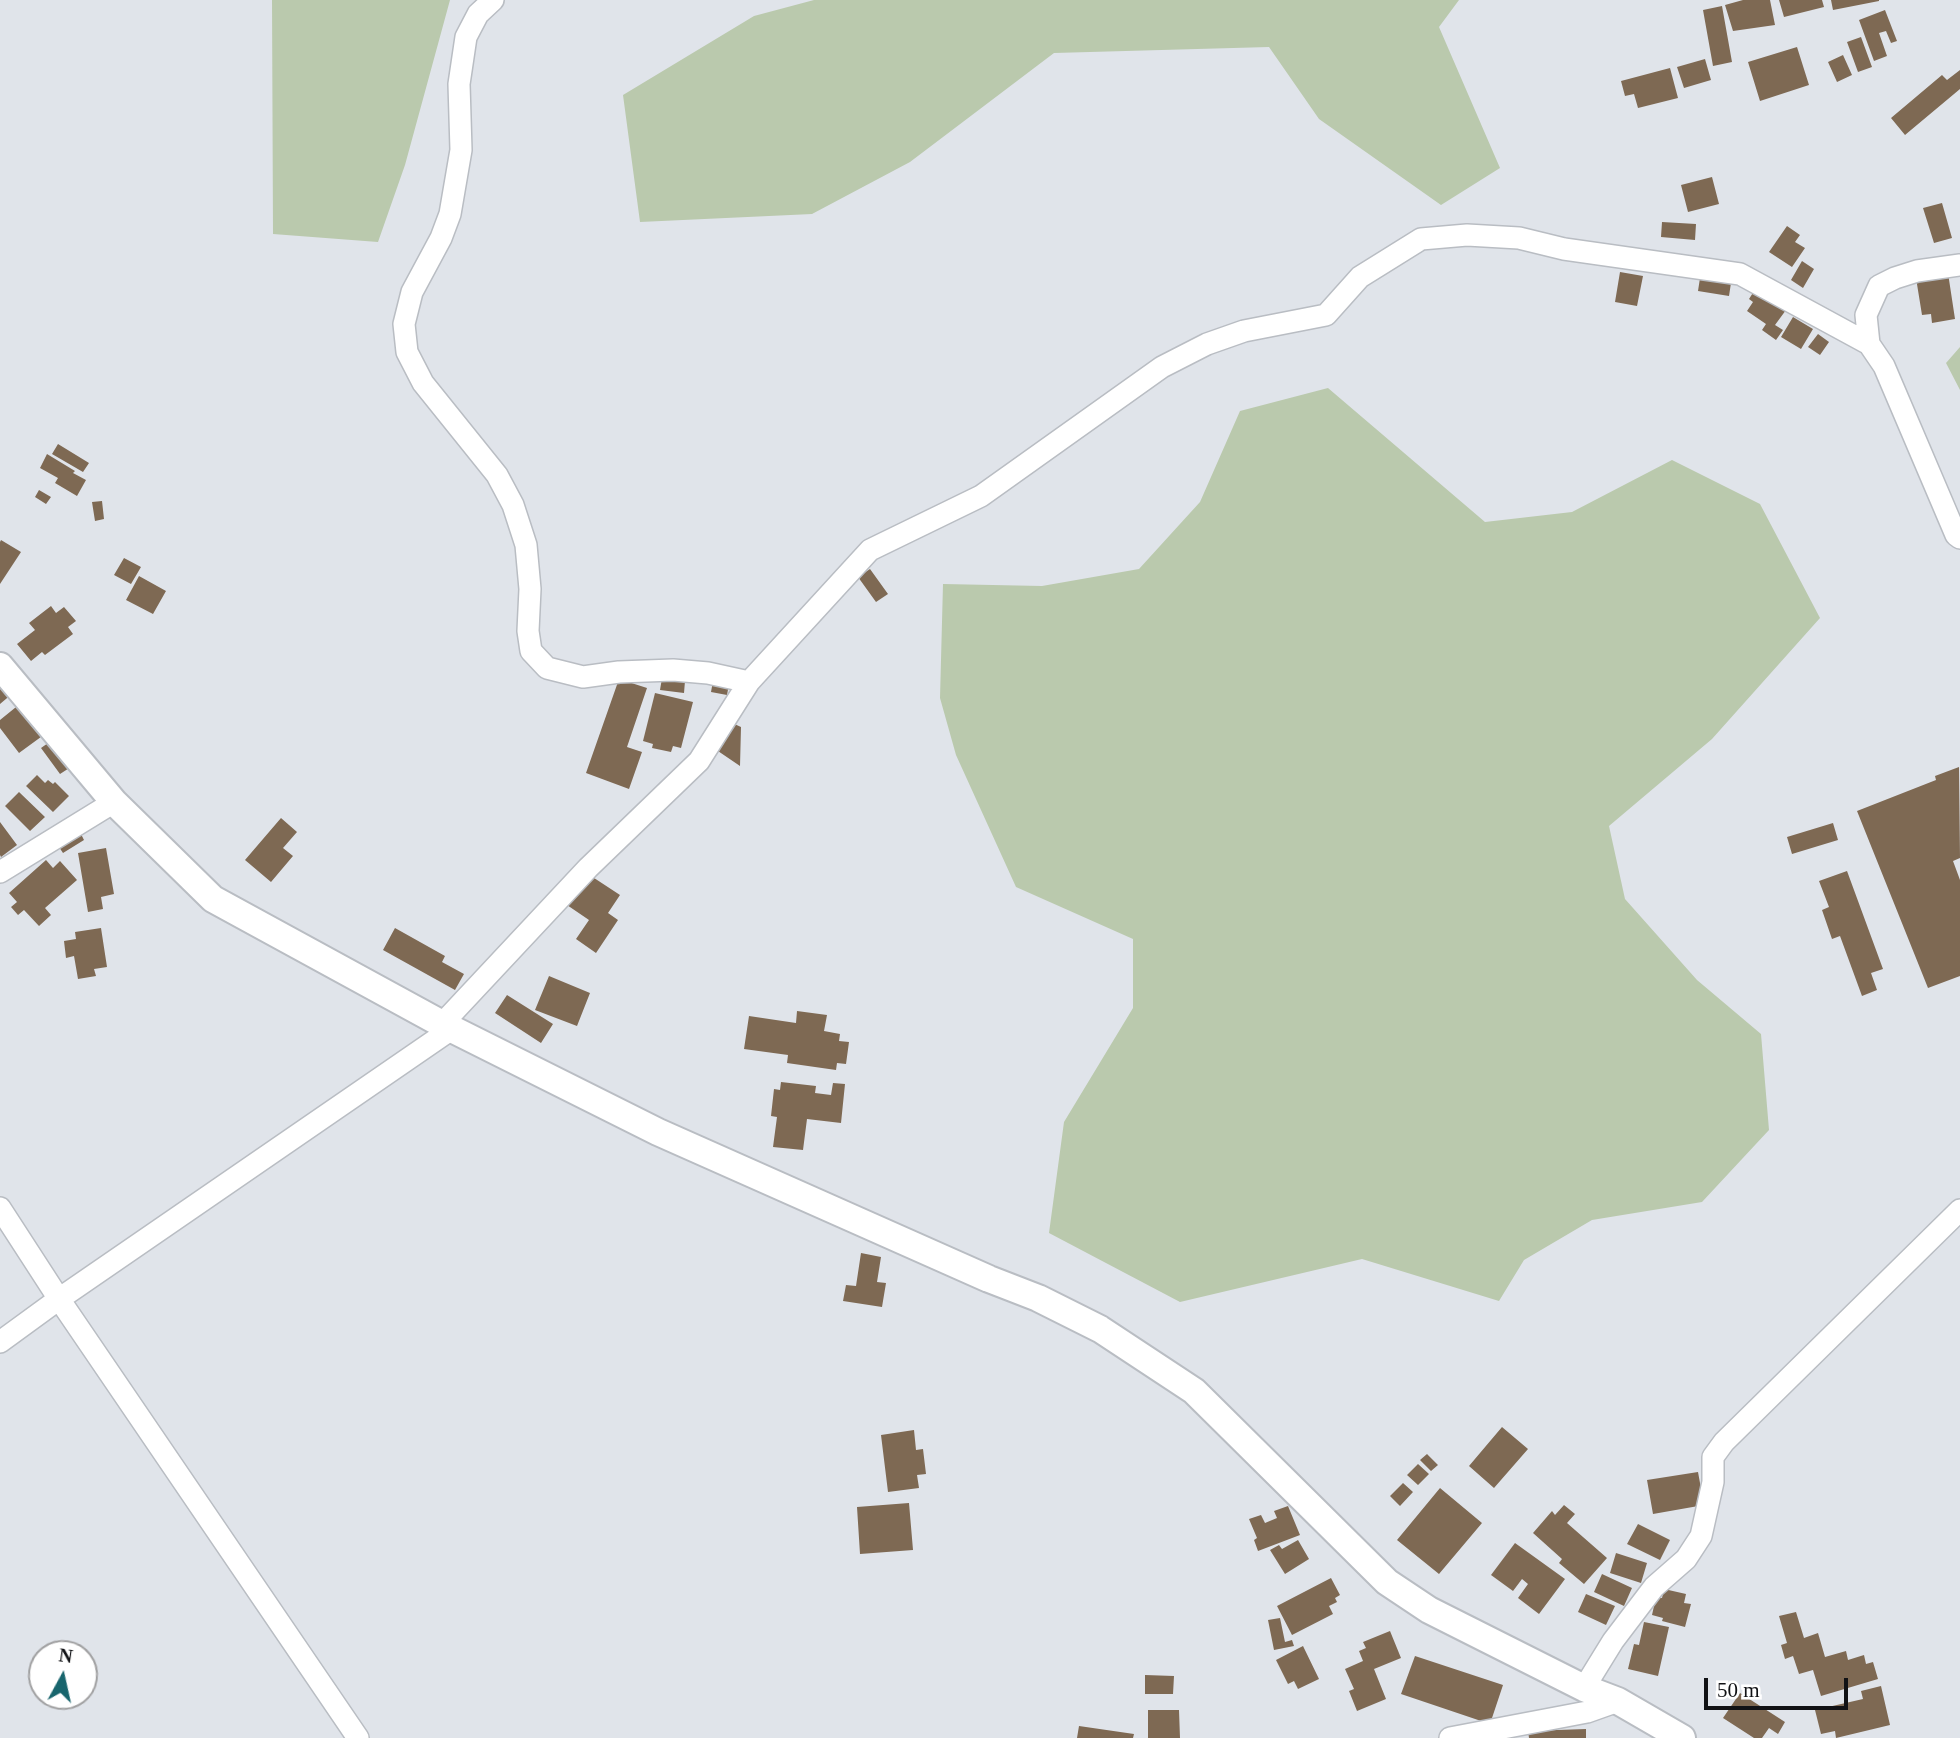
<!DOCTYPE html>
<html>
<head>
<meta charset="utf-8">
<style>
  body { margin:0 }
  #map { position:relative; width:1960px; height:1738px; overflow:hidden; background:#e0e4ea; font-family:Georgia,serif }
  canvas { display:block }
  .north { position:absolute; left:28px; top:1640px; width:70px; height:70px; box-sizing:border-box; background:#fff; border:2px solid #a0a0a1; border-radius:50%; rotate:8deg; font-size:19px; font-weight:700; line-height:28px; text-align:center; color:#111215 }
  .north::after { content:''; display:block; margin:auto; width:24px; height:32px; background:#18656d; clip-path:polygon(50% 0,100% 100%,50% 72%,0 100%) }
  .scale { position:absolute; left:1704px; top:1678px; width:144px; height:32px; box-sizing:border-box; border:4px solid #111215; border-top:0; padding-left:9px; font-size:21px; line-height:24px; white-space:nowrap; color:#111215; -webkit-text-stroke:5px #fff; paint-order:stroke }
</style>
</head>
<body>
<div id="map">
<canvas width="1960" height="1738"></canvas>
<div class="north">N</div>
<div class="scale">50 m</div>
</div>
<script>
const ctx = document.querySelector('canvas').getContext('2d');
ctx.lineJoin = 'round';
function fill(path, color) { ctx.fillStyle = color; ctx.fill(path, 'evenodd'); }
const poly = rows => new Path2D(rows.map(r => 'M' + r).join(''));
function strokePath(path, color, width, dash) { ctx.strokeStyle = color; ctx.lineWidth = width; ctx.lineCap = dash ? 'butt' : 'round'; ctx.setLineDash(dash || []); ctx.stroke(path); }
fill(poly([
  [272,0,450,0,405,165,378,242,273,234],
  [814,0,1459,0,1439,27,1500,168,1441,205,1319,119,1269,47,1054,53,910,162,812,214,640,222,623,95,754,16],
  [1960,347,1960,390,1946,363],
  [1328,388,1485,522,1572,512,1672,460,1760,504,1820,618,1712,739,1609,826,1625,899,1697,980,1761,1034,1769,1130,1702,1202,1592,1220,1524,1260,1499,1301,1362,1259,1180,1302,1049,1233,1064,1122,1133,1008,1133,939,1016,887,956,755,940,698,943,584,1042,586,1139,569,1200,502,1240,411]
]), '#bac9ad');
fill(poly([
  [1743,0,1770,0,1775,25,1733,31,1725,5],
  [1779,0,1822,0,1824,7,1784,17],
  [1831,0,1879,0,1879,1,1833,10],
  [1722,6,1732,62,1713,66,1703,10],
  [1885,10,1897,41,1891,43,1886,31,1879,33,1887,56,1874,61,1859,20],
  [1861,37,1872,67,1858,72,1847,42],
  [1797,47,1809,85,1760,101,1748,62],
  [1843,55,1852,75,1837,82,1828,62],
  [1705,59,1711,80,1684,88,1677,67],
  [1670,68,1678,98,1638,108,1634,94,1625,96,1621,81],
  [1960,70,1960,89,1905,135,1891,118,1942,75,1947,80],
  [1712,177,1719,204,1688,212,1681,185],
  [1942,203,1952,238,1934,243,1923,208],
  [1662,222,1696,224,1695,240,1661,237],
  [1787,226,1800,235,1795,242,1805,248,1792,267,1769,252],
  [1802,261,1814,269,1803,288,1791,280],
  [1620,272,1643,276,1637,306,1615,302],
  [1948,273,1955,319,1932,323,1931,314,1922,315,1916,278],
  [1700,278,1731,283,1729,296,1698,291],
  [1756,288,1786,310,1775,325,1783,330,1776,340,1762,330,1766,324,1747,311,1753,302,1749,299],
  [1793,317,1813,329,1801,349,1781,337],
  [1818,334,1829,342,1820,355,1808,347],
  [58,444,89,463,83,472,52,454],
  [47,454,75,471,73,473,86,480,77,496,55,483,58,478,40,468],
  [39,490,51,497,46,504,35,497],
  [102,501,104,519,95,521,92,502],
  [1,540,21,552,0,584,0,542],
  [124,558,141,567,131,584,114,575],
  [870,569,888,594,876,602,858,577],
  [139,576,166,591,153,614,126,600],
  [51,606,56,613,64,607,76,621,68,627,73,634,45,655,42,652,31,661,17,644,35,630,29,623],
  [0,678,13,693,0,704],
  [662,678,685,681,684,693,660,690],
  [619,679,647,688,627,747,642,752,629,789,586,773],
  [713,681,729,684,727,695,711,692],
  [655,693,693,702,681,748,673,746,671,752,652,748,653,744,643,741],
  [21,703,45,734,19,753,0,728,0,720],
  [730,722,741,727,740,766,715,749],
  [58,736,77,763,60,774,41,748],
  [1959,767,1960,858,1953,861,1960,880,1960,976,1928,988,1857,811,1936,780,1935,776],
  [37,775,45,783,48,780,53,784,55,782,69,796,53,812,26,786],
  [19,792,45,817,30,831,5,806],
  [281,818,297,832,283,848,293,856,271,882,245,860],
  [0,822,17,845,1,857,0,855],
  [1833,823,1838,840,1792,854,1787,837],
  [81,834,84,840,63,853,57,844],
  [106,848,114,894,101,897,103,909,88,912,78,853],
  [46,860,53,868,60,861,77,880,45,908,51,915,39,926,24,910,18,915,11,907,17,902,9,893],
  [1847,871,1883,969,1871,973,1877,990,1862,996,1840,936,1832,939,1822,910,1829,907,1819,881],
  [588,874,620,895,608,913,618,920,596,953,576,939,589,920,567,905],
  [101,928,107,967,94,969,96,976,78,979,74,956,66,958,64,941,76,939,75,932],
  [395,928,445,956,442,962,464,974,455,990,383,950],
  [549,976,590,993,577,1026,535,1010],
  [507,995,553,1024,541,1043,495,1013],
  [797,1011,827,1015,824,1031,840,1034,839,1041,849,1042,846,1064,837,1063,836,1070,787,1063,788,1055,744,1049,749,1016,796,1023],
  [781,1082,816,1086,815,1093,831,1095,833,1083,845,1084,841,1123,807,1119,803,1150,773,1147,777,1117,771,1116,774,1089,780,1090],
  [861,1253,881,1257,877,1282,886,1283,882,1307,843,1301,846,1285,856,1286],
  [1502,1427,1528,1449,1494,1488,1469,1466],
  [914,1430,916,1450,923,1449,926,1474,917,1475,919,1488,888,1492,881,1435],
  [1427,1454,1438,1465,1431,1471,1420,1460],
  [1418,1464,1429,1474,1418,1485,1407,1475],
  [1698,1472,1704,1505,1653,1514,1647,1480],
  [1403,1483,1413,1492,1400,1506,1390,1496],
  [1440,1488,1482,1523,1439,1574,1397,1540],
  [909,1503,913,1550,860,1554,857,1507],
  [1564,1505,1575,1514,1567,1523,1607,1558,1584,1584,1559,1563,1562,1559,1533,1533,1552,1511,1555,1515],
  [1288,1506,1300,1535,1258,1551,1254,1540,1257,1538,1249,1519,1261,1515,1265,1523,1277,1518,1274,1511],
  [1638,1524,1670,1540,1660,1560,1627,1544],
  [1298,1540,1309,1559,1285,1574,1270,1550,1279,1545,1282,1549],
  [1515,1543,1565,1579,1539,1614,1518,1598,1528,1584,1522,1579,1513,1591,1491,1575],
  [1616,1553,1647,1563,1641,1583,1610,1573],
  [1602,1574,1632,1588,1624,1606,1594,1592],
  [1331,1578,1340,1595,1335,1598,1337,1602,1329,1606,1333,1614,1292,1635,1277,1606],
  [1664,1589,1686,1594,1684,1603,1691,1604,1685,1627,1662,1621,1663,1618,1652,1615,1656,1597,1662,1598],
  [1586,1594,1615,1606,1606,1625,1578,1612],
  [1796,1612,1804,1638,1818,1633,1825,1657,1846,1651,1848,1660,1864,1655,1866,1664,1873,1662,1878,1679,1821,1696,1813,1670,1799,1674,1793,1656,1785,1659,1781,1645,1787,1643,1779,1616],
  [1280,1618,1285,1642,1292,1640,1294,1646,1274,1650,1268,1620],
  [1644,1622,1669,1627,1658,1676,1628,1669,1634,1644,1639,1645],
  [1390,1631,1401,1658,1374,1669,1386,1699,1357,1711,1349,1691,1354,1689,1345,1669,1363,1661,1359,1651,1366,1648,1363,1642],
  [1303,1646,1319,1679,1298,1689,1294,1681,1288,1684,1276,1660],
  [1415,1656,1503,1685,1490,1724,1401,1694],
  [1145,1675,1174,1676,1173,1694,1145,1694],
  [1881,1686,1890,1725,1836,1738,1835,1731,1821,1734,1815,1710,1863,1699,1861,1691],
  [1740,1693,1785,1722,1778,1734,1769,1728,1762,1738,1754,1738,1723,1718],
  [1148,1710,1179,1710,1180,1738,1148,1738],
  [1079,1726,1134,1734,1133,1738,1077,1738],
  [1586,1729,1586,1738,1529,1738,1528,1731]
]), '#7e6953');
const minor = poly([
  [493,0,478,14,466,37,459,84,461,150,450,214,441,238,412,292,404,324,407,352,423,383,497,475,513,505,526,545,530,589,528,631,531,651,547,668,583,677,619,672,673,670,708,673,749,682],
  [1869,344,1866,315,1879,286,1895,278,1917,271,1960,265],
  [0,872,114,802],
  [442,1024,588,868,699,761,749,682,870,550,981,496,1162,367,1207,344,1244,331,1326,315,1360,277,1421,239,1467,235,1519,238,1564,249,1740,274,1799,306,1869,344,1884,366,1956,535,1960,538],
  [0,1208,59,1299,358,1738],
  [0,1342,59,1299,453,1028],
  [1584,1688,1613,1641,1654,1587,1686,1559,1701,1536,1713,1482,1713,1457,1724,1442,1960,1210],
  [1450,1738,1587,1712,1618,1701]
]);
const tertiary = poly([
  [0,666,114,802,213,899,442,1024,658,1132,989,1279,1038,1298,1100,1329,1194,1391,1387,1582,1429,1610,1584,1688,1618,1701,1682,1738]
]);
strokePath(minor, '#b9bdc3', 24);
strokePath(tertiary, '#b9bdc3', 30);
strokePath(minor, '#fff', 21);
strokePath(tertiary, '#fff', 26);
</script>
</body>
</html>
